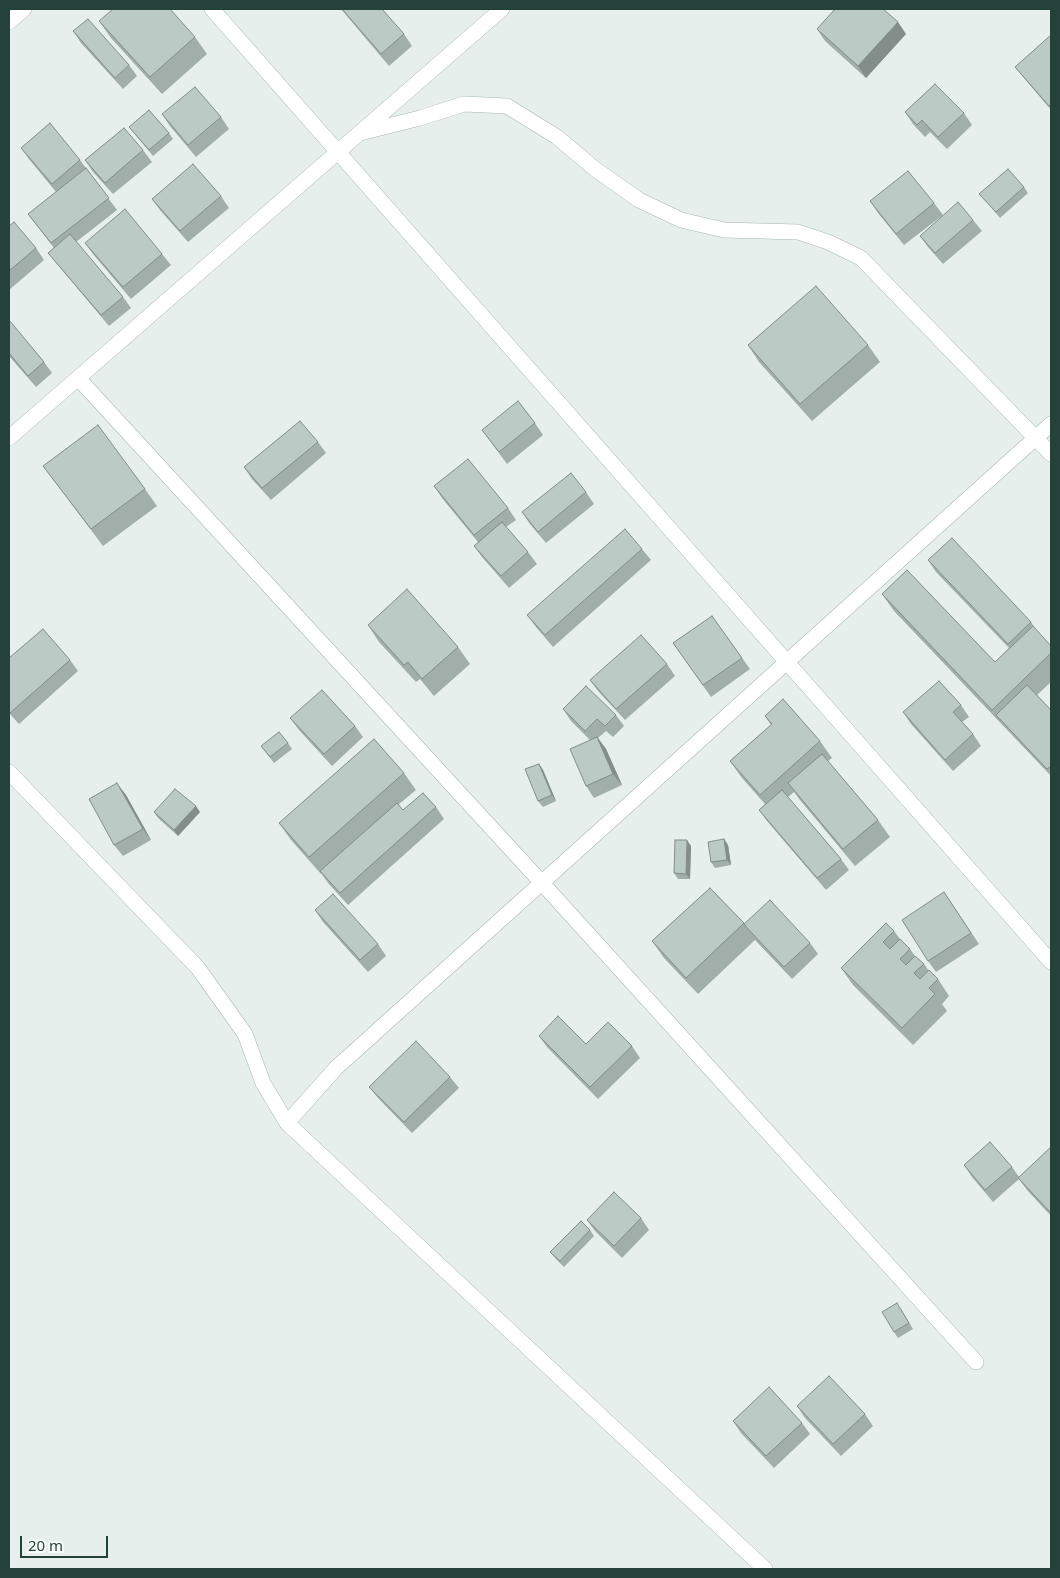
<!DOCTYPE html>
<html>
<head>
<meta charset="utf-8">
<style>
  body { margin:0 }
  #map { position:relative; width:1060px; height:1578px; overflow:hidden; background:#e6efeb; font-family:"Noto Sans",sans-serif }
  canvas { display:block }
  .frame { position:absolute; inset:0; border:10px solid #24423a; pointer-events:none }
  .scale { position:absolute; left:20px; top:1536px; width:88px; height:22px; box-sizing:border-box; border:2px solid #24423a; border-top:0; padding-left:6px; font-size:15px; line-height:18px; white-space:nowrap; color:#24423a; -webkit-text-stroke:4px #f7fbf9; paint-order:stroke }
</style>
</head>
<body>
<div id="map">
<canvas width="1060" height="1578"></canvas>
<div class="frame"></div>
<div class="scale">20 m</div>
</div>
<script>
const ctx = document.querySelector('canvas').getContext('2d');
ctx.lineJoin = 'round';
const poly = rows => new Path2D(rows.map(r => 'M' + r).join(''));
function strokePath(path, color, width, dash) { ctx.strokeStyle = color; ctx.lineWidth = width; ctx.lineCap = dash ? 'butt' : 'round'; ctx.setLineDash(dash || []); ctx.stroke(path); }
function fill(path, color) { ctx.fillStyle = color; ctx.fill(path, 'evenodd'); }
const minor = poly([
  [212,9,1051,962],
  [9,22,24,9],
  [360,133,420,118,464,104,507,106,557,137,595,169,639,200,681,220,724,230,798,232,828,242,861,258,1051,454],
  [78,378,542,883,976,1362],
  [9,438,502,9],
  [9,772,198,968,245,1034,263,1083,287,1123,765,1569],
  [287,1123,336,1068,1051,424]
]);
strokePath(minor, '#a8b8b2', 16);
strokePath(minor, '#fff', 15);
fill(poly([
  [341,9,382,9,404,34,412,46,389,66],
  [99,21,195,37,207,54,162,94,111,38],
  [817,29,906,34,866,78,825,41],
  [73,31,129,65,137,76,123,89,81,43],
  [1051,35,1051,110,1024,78,1015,67],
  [905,112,964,113,972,125,947,149,930,132,925,137,913,124],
  [162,114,221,117,229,129,196,157,170,126],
  [129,127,169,133,173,139,153,156],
  [21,148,80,160,117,210,76,242,123,297,131,308,109,326,57,264,48,253,54,248,28,214,56,192,29,159],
  [143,150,152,162,113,194,93,172,85,160],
  [1024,187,1028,193,1000,218,984,199,979,194],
  [221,196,229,208,188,242,160,210,152,199],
  [870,201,934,203,943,215,904,245,878,213],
  [973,220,982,231,943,264,928,247,920,236],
  [9,226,36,248,44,260,9,290],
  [85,243,162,254,171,265,131,299,93,254],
  [9,320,44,362,52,373,36,387,9,356],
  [748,345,868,345,880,362,812,421,759,362],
  [535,423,543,435,507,464,482,430],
  [318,442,326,453,271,500,252,479,244,467],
  [43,466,145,489,157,506,103,546],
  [434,486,508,508,516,520,506,527,528,552,537,564,509,588,482,557,474,546,478,542,442,498],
  [586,492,594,504,546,543,530,524,522,512],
  [642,549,651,560,553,647,536,627,527,615],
  [928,560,1031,622,1037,631,1051,646,1051,682,1037,695,1051,710,1051,776,894,611,882,594,995,662,1009,648,936,572],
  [712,616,750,669,711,697,673,643],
  [368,625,458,647,470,664,434,696,420,679,416,682,379,642],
  [9,658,70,660,78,671,19,724,9,713],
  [667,664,675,676,625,720,598,691,590,680],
  [961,705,969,717,962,722,973,734,981,746,953,771,911,724,903,712],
  [563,709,616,715,624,726,613,737,606,731,598,738,606,749,622,785,594,798,586,786,590,740,571,721],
  [765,716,820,741,832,758,828,761,878,820,890,837,855,866,800,800,794,792,788,797,841,859,849,870,826,890,767,821,759,810,765,804,742,778,730,761,771,725],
  [290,718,355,726,363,737,332,766,299,730],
  [288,743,292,749,274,763,261,746],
  [539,764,543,770,556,801,543,807,538,801],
  [404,773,416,790,398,805,403,810,436,807,444,819,348,905,328,883,321,873,321,874,291,840,279,823],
  [126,795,151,840,123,856,114,845],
  [154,812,200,812,178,836,158,818],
  [724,839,728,845,731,865,715,868,711,862],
  [691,846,690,879,678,879,674,873],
  [710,888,744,924,810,943,818,954,792,979,755,940,698,994,664,958,652,941],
  [944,892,979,944,936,972,928,961],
  [315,910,378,944,386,956,368,972,323,922],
  [894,931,900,939,910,949,915,956,924,964,929,971,938,979,949,996,942,1004,947,1011,913,1045,853,985,841,968],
  [539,1036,586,1044,632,1046,640,1058,598,1099,547,1047],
  [450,1077,459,1088,412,1133,378,1098,369,1087],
  [1051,1147,1051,1216,1027,1190,1019,1179,993,1202,972,1177,964,1165,1012,1167,1019,1177],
  [641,1218,649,1230,622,1258,595,1231,587,1220],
  [590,1230,594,1236,564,1267,555,1258,550,1252],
  [901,1309,913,1329,898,1338,894,1332],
  [797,1406,865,1414,873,1426,841,1456,805,1418],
  [733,1421,802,1423,810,1434,774,1468,741,1433]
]), '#a1aea9');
fill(poly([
  [898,22,906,34,866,78,858,66],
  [597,737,606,749,622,785,613,774],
  [539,764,543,770,556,801,552,795],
  [117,783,126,795,151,840,143,829],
  [196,806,200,812,178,836,174,830],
  [724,839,728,845,731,865,727,860],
  [687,840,691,846,690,879,686,874]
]), '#838d89');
const building = poly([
  [113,9,170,9,195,37,150,77,99,21,113,9],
  [342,9,382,9,404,34,381,54,342,9],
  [835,9,883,9,898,22,858,66,817,29,835,9],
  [88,19,129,65,115,78,73,31,88,19],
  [1051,35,1051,104,1049,106,1015,67,1051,35],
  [935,84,964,113,938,137,922,120,917,125,905,112,935,84],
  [195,87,221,117,188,145,162,114,195,87],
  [149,110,169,133,149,150,129,127,149,110],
  [50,123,80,160,52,184,21,148,50,123],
  [124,128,143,150,105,183,85,160,124,128],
  [193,164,221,196,180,231,152,199,193,164],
  [86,168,109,198,51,243,28,214,86,168],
  [1008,169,1024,187,996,212,979,194,1008,169],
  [908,171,934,203,896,234,870,201,908,171],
  [958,202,973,220,935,253,920,236,958,202],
  [125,209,162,254,123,287,85,243,125,209],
  [14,222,36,248,9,271,9,226,14,222],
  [70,234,123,297,101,315,48,253,70,234],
  [816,286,868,345,800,404,748,345,816,286],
  [9,320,44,362,28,376,9,353,9,320],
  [518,401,535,423,499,452,482,430,518,401],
  [300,421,318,442,262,488,244,467,300,421],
  [98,425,145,489,91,529,43,466,98,425],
  [468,459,508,508,474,535,434,486,468,459],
  [571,473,586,492,538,532,522,512,571,473],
  [502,522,528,552,501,576,474,546,502,522],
  [625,529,642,549,545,635,527,615,625,529],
  [952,538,1031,622,1008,644,928,560,952,538],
  [907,570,995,662,1033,626,1051,646,1051,653,992,710,882,594,907,570],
  [407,589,458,647,422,679,408,662,404,665,368,625,407,589],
  [712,616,742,658,703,685,673,643,712,616],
  [43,629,70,660,10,713,9,711,9,658,43,629],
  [641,635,667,664,616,709,590,680,641,635],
  [939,681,961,705,953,712,973,734,945,760,903,712,939,681],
  [1027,685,1051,710,1051,766,1047,769,996,715,1027,685],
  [586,686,616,715,605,726,597,719,585,731,563,709,586,686],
  [322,690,355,726,324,754,290,718,322,690],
  [783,699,820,741,760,795,730,761,772,724,765,716,783,699],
  [279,732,288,743,270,757,261,746,279,732],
  [597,737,613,774,586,786,570,749,597,737],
  [374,739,404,773,309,857,279,823,374,739],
  [822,754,878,820,843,849,788,783,822,754],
  [539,764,552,795,538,801,525,769,539,764],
  [117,783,143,829,114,845,89,799,117,783],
  [175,789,196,806,174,830,154,812,175,789],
  [782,790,841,859,817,878,759,810,782,790],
  [423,793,436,807,340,893,320,871,397,803,403,810,423,793],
  [724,839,727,860,711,862,708,842,724,839],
  [675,840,687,840,686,874,674,873,675,840],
  [710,888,744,923,686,978,652,941,710,888],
  [944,892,971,933,928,961,902,920,944,892],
  [333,894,378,944,360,960,315,910,333,894],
  [770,900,810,943,784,967,747,928,744,924,770,900],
  [886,923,894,931,883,942,890,949,900,939,910,949,900,959,906,965,915,956,924,964,914,973,920,979,929,970,938,979,929,988,935,994,902,1028,841,968,886,923],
  [558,1016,586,1044,608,1022,632,1046,590,1087,539,1036,558,1016],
  [416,1041,450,1077,404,1122,369,1087,416,1041],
  [990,1142,1012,1167,985,1190,964,1165,990,1142],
  [1051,1147,1051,1213,1018,1178,1051,1147],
  [614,1192,641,1218,614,1246,587,1220,614,1192],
  [581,1221,590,1230,560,1261,550,1252,581,1221],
  [897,1303,909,1323,894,1332,882,1312,897,1303],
  [829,1376,865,1414,833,1444,797,1406,829,1376],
  [769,1387,802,1423,766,1456,733,1421,769,1387]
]);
fill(building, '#bbcac4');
strokePath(building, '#838d89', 1);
</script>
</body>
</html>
